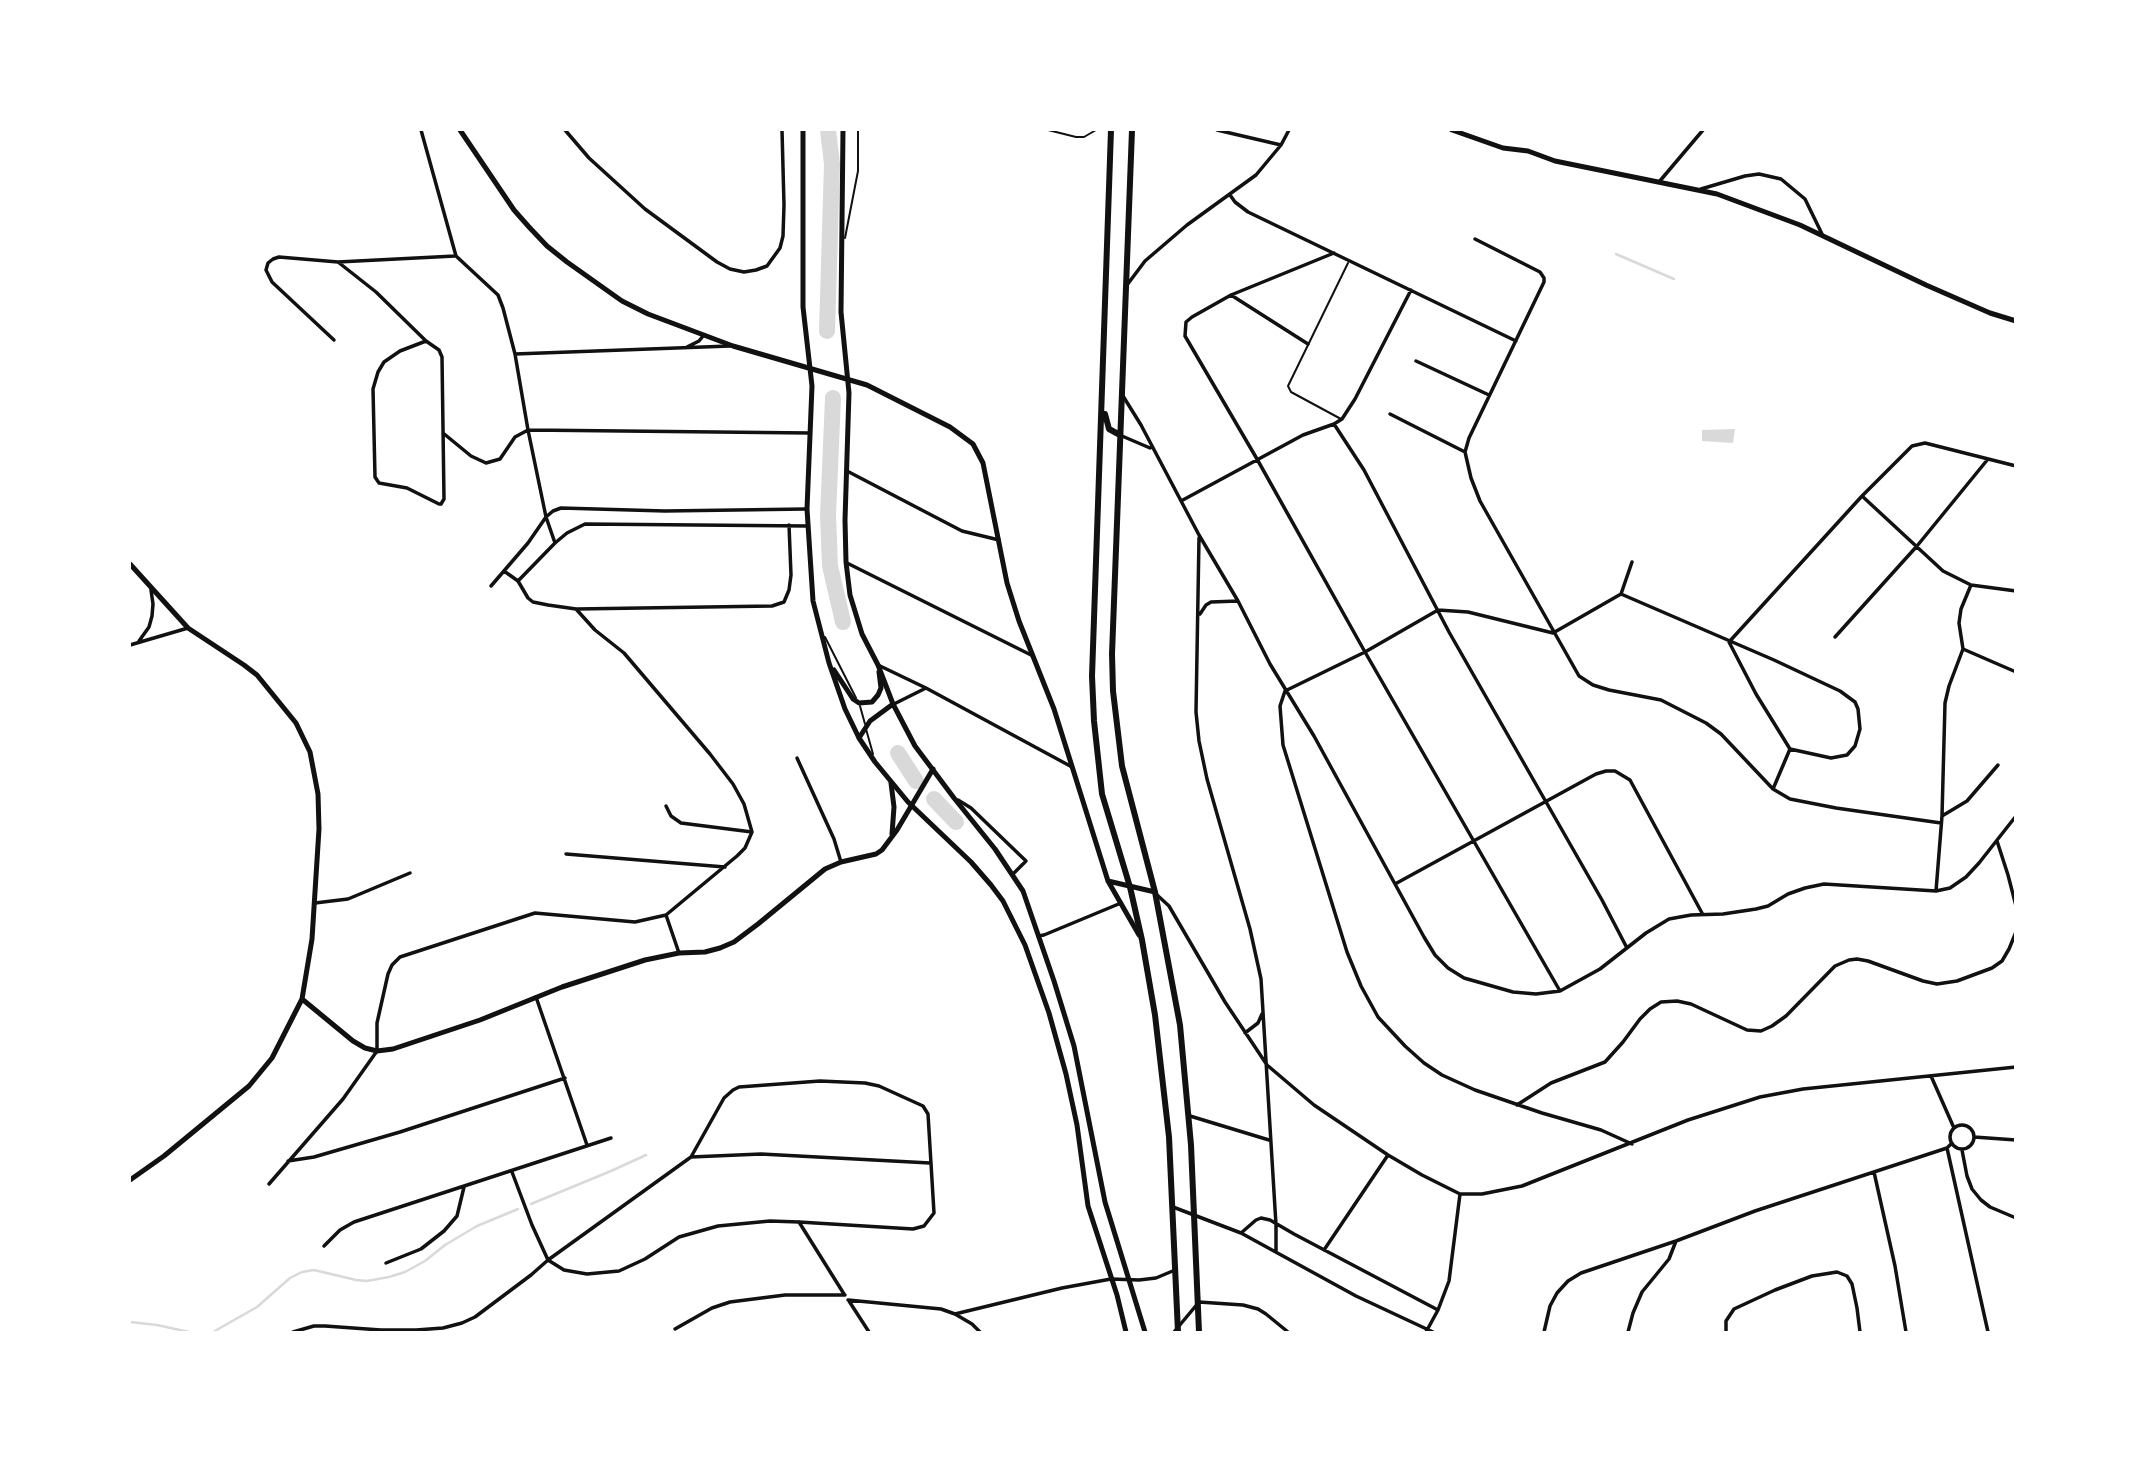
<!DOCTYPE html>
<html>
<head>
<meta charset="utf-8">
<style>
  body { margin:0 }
  #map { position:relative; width:2145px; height:1462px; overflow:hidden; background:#fff; font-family:"Space Grotesk",sans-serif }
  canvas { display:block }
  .frame { position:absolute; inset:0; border:131px solid #fff; pointer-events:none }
</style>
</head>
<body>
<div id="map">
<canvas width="2145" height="1462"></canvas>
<div class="frame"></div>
</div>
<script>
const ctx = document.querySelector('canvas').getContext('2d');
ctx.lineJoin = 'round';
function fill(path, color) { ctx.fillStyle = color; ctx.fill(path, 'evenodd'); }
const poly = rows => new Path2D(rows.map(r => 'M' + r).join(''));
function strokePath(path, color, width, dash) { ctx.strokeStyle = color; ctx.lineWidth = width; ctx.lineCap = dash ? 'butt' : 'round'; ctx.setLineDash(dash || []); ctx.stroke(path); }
fill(poly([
  [1735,429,1733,443,1702,441,1702,430]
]), '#d9d9d9');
strokePath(poly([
  [1616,254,1674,279],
  [531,1204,611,1171,646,1155],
  [130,1322,157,1325,189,1332],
  [213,1332,257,1307,290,1278,302,1272,314,1270,356,1280,367,1281,389,1277,405,1272,425,1261,445,1245,477,1226,518,1209]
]), '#d9d9d9', 2.5);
strokePath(poly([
  [827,331,832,164,828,130],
  [833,398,828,515,830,566,843,622],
  [898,753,916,781],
  [934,799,956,822]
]), '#d9d9d9', 16);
strokePath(poly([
  [1048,130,1076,137,1084,137,1096,130],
  [845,238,858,171,858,130],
  [1341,419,1291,392,1288,386,1348,263],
  [825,637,856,698],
  [860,706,865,724],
  [866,729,873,754]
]), '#111', 2);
strokePath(poly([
  [421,130,456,256,498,295,503,308,515,354,528,430,546,517,555,543],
  [565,130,589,158,645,209,717,262,730,269,744,272,756,270,767,266,780,248,783,236,784,205,782,130],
  [1217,130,1281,145],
  [1659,182,1703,130],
  [1701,189,1745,176,1759,174,1781,179,1805,199,1822,234],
  [1230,195,1235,202,1248,212,1516,341],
  [1475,239,1540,272,1544,278,1544,282,1469,438,1465,452,1471,478,1480,501,1579,676,1593,685,1609,690,1661,700,1706,723,1721,734,1773,789,1790,799,1836,808,1941,823],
  [1334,253,1231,295,1192,317,1186,322,1185,336,1257,459,1365,652,1560,991],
  [338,262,376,292,426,341,439,350,442,357,444,499,441,504,439,504,407,488,379,483,375,477,373,389,378,372,384,362,400,351,426,341],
  [1127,285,1145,261,1187,225,1256,175,1281,145,1289,130],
  [1231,295,1308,344],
  [334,340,272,282,266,270,268,263,273,259,279,257,338,262,455,256],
  [687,347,699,341,703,336],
  [515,354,730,346],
  [1416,361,1489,395],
  [1123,396,1141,425,1199,535,1238,601,1270,664,1314,736,1424,937,1435,955,1448,968,1464,978,1513,992,1536,994,1560,991,1600,969,1646,933,1669,919,1691,915,1723,914,1756,909,1768,906,1788,894,1805,888,1824,884,1936,891,1950,888,1966,877,1979,863,2016,816],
  [1390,414,1465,452],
  [1334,424,1364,470,1449,632,1602,900,1627,948],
  [443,433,471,456,486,463,500,459,515,437,528,430,810,433],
  [1122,436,1150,448],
  [847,471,962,531,999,540],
  [1862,496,1943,571,1971,585,2016,591],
  [1181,501,1303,435,1334,424,1342,419,1355,399,1411,290],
  [1199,538,1196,712,1199,741,1207,779,1250,929,1261,979,1276,1225,1276,1252],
  [847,563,1031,655],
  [504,571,518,581,528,598,533,602,548,605,576,609,772,606,784,602,789,590,791,575,789,525],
  [518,581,555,543,567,533,585,524,807,526],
  [491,586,528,543,546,517,553,511,561,508,665,511,806,509],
  [1621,594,1774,660,1840,691,1855,702,1858,709,1860,729,1855,746,1847,755,1831,758,1790,749],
  [1621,594,1632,562],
  [576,609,595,630,624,653,710,754,733,784,744,804,752,832],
  [1200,614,1206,605,1211,602,1238,601],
  [1835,637,1917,546,1988,459],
  [139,641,149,627,152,616,153,604,151,590],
  [1729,642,1862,496,1912,446,1925,443,2016,466],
  [1729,642,1756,694,1790,749],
  [130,645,188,628],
  [1963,649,2016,672],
  [878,665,926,688,1072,767],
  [1285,691,1280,706,1283,745,1347,952,1361,986,1378,1017,1405,1046,1424,1063,1442,1075,1475,1090,1542,1113,1601,1130,1632,1144],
  [1285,691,1365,652,1438,610,1468,612,1553,633,1621,594],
  [894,704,926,688],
  [797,758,834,839,841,862],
  [1773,789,1790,749],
  [958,800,971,808,1026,861,1013,874],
  [666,806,671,816,681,823,752,832],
  [1942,816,1967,801,1998,765],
  [1997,841,2008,875,2016,906],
  [566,854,725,867],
  [1395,884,1596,774,1606,771,1615,771,1630,780,1702,913],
  [1936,891,1942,816,1945,703,1949,686,1963,649,1959,623,1961,609,1971,585],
  [1156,894,1169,906,1225,1002,1267,1065,1314,1105,1388,1155,1422,1175,1460,1194,1482,1194,1522,1186,1688,1120,1760,1097,1803,1089,2016,1067],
  [315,903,348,899,410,873],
  [1038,936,1044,935,1121,903],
  [679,953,666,915,737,856,745,848,752,832],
  [536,997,587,1145],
  [1245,1033,1258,1023,1262,1014],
  [1931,1076,1954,1128],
  [1517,1105,1551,1083,1605,1062,1623,1042,1640,1019,1650,1009,1661,1002,1677,1001,1691,1004,1747,1030,1761,1031,1772,1026,1786,1016,1835,966,1849,960,1857,959,1868,961,1923,981,1937,984,1957,981,1992,968,2002,961,2009,949,2016,932],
  [1190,1116,1269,1140],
  '1950 1137a12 12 0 1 1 24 0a12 12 0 1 1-24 0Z',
  [1974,1137,2016,1140],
  [1947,1148,1988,1332],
  [1962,1150,1967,1176,1972,1189,1981,1200,1990,1207,2016,1218],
  [691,1157,761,1154,930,1163],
  [288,1161,314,1157,400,1132,565,1078],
  [1874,1172,1895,1266,1906,1332],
  [269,1184,343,1099,377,1051,377,1023,388,974,392,965,400,957,535,913,635,922,666,915],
  [1173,1207,1241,1233,1356,1296,1433,1332],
  [799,1222,844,1294],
  [1241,1233,1256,1220,1261,1218,1270,1220,1294,1234,1438,1310],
  [324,1246,340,1230,354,1222,611,1138],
  [1324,1250,1388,1155],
  [386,1263,421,1249,444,1231,457,1216,464,1187],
  [848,1300,941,1309,955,1314,1062,1288,1111,1279,1139,1280,1156,1278,1175,1270],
  [849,1301,869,1332],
  [955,1314,972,1324,980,1332],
  [675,1329,712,1308,730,1302,785,1295,845,1295],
  [293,1332,314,1326,325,1326,381,1330,416,1330,443,1328,462,1323,475,1317,531,1275,548,1260,691,1157,724,1098,733,1090,739,1087,820,1081,865,1083,879,1086,923,1106,928,1114,934,1213,924,1226,913,1229,799,1222,770,1221,718,1226,679,1237,645,1259,619,1271,587,1274,564,1270,548,1260,532,1225,512,1172],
  [1174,1332,1199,1302,1243,1305,1258,1309,1266,1314,1288,1332],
  [1426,1332,1438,1310,1449,1281,1460,1194],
  [1544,1332,1550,1306,1557,1293,1568,1281,1581,1273,1676,1241,1755,1211,1947,1148,1952,1143],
  [1628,1332,1633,1313,1642,1292,1669,1259,1676,1241],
  [1726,1332,1726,1321,1734,1309,1775,1290,1812,1276,1837,1272,1847,1276,1852,1284,1857,1308,1860,1332]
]), '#111', 3.5);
strokePath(poly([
  [130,564,188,628,244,665,257,675,296,723,310,752,318,794,319,829,312,939,302,999,272,1058,249,1086,164,1156,130,1180],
  [891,783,894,807,892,834],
  [302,999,353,1041,365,1048,377,1051,393,1049,480,1020,562,987,645,960,679,953,705,952,720,948,734,942,758,924,825,869,841,862,876,854,882,850,897,830,933,769]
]), '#111', 5);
strokePath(poly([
  [460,130,514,210,529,227,547,246,567,262,622,301,648,314,733,346,867,385,950,427,973,444,983,463,1007,583,1019,621,1054,709,1108,881,1139,935],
  [803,130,803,307,812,386,807,509,813,601,829,663,845,709,859,738,875,762,908,802,971,862,991,885,1003,901,1025,945,1049,1013,1066,1074,1077,1125,1088,1206,1117,1295,1126,1332],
  [843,130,841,312,849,393,845,520,846,562,850,595,862,634,878,665,893,704,915,746,954,798,995,849,1023,891,1054,981,1074,1046,1105,1202,1145,1332],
  [1452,130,1503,148,1528,151,1555,161,1717,194,1800,225,1926,285,1990,313,2016,321],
  [834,670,853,699,859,703,872,702,878,695,881,688,879,672],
  [859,738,870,721,893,704],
  [1108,881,1155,892]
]), '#111', 5);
strokePath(poly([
  [1111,130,1092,676,1094,721,1102,794,1130,887,1142,940,1155,1015,1169,1137,1178,1332],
  [1132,130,1112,654,1113,691,1122,766,1155,892,1180,1025,1191,1145,1199,1332],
  [1105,414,1109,429,1120,435]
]), '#111', 6);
</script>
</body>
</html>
